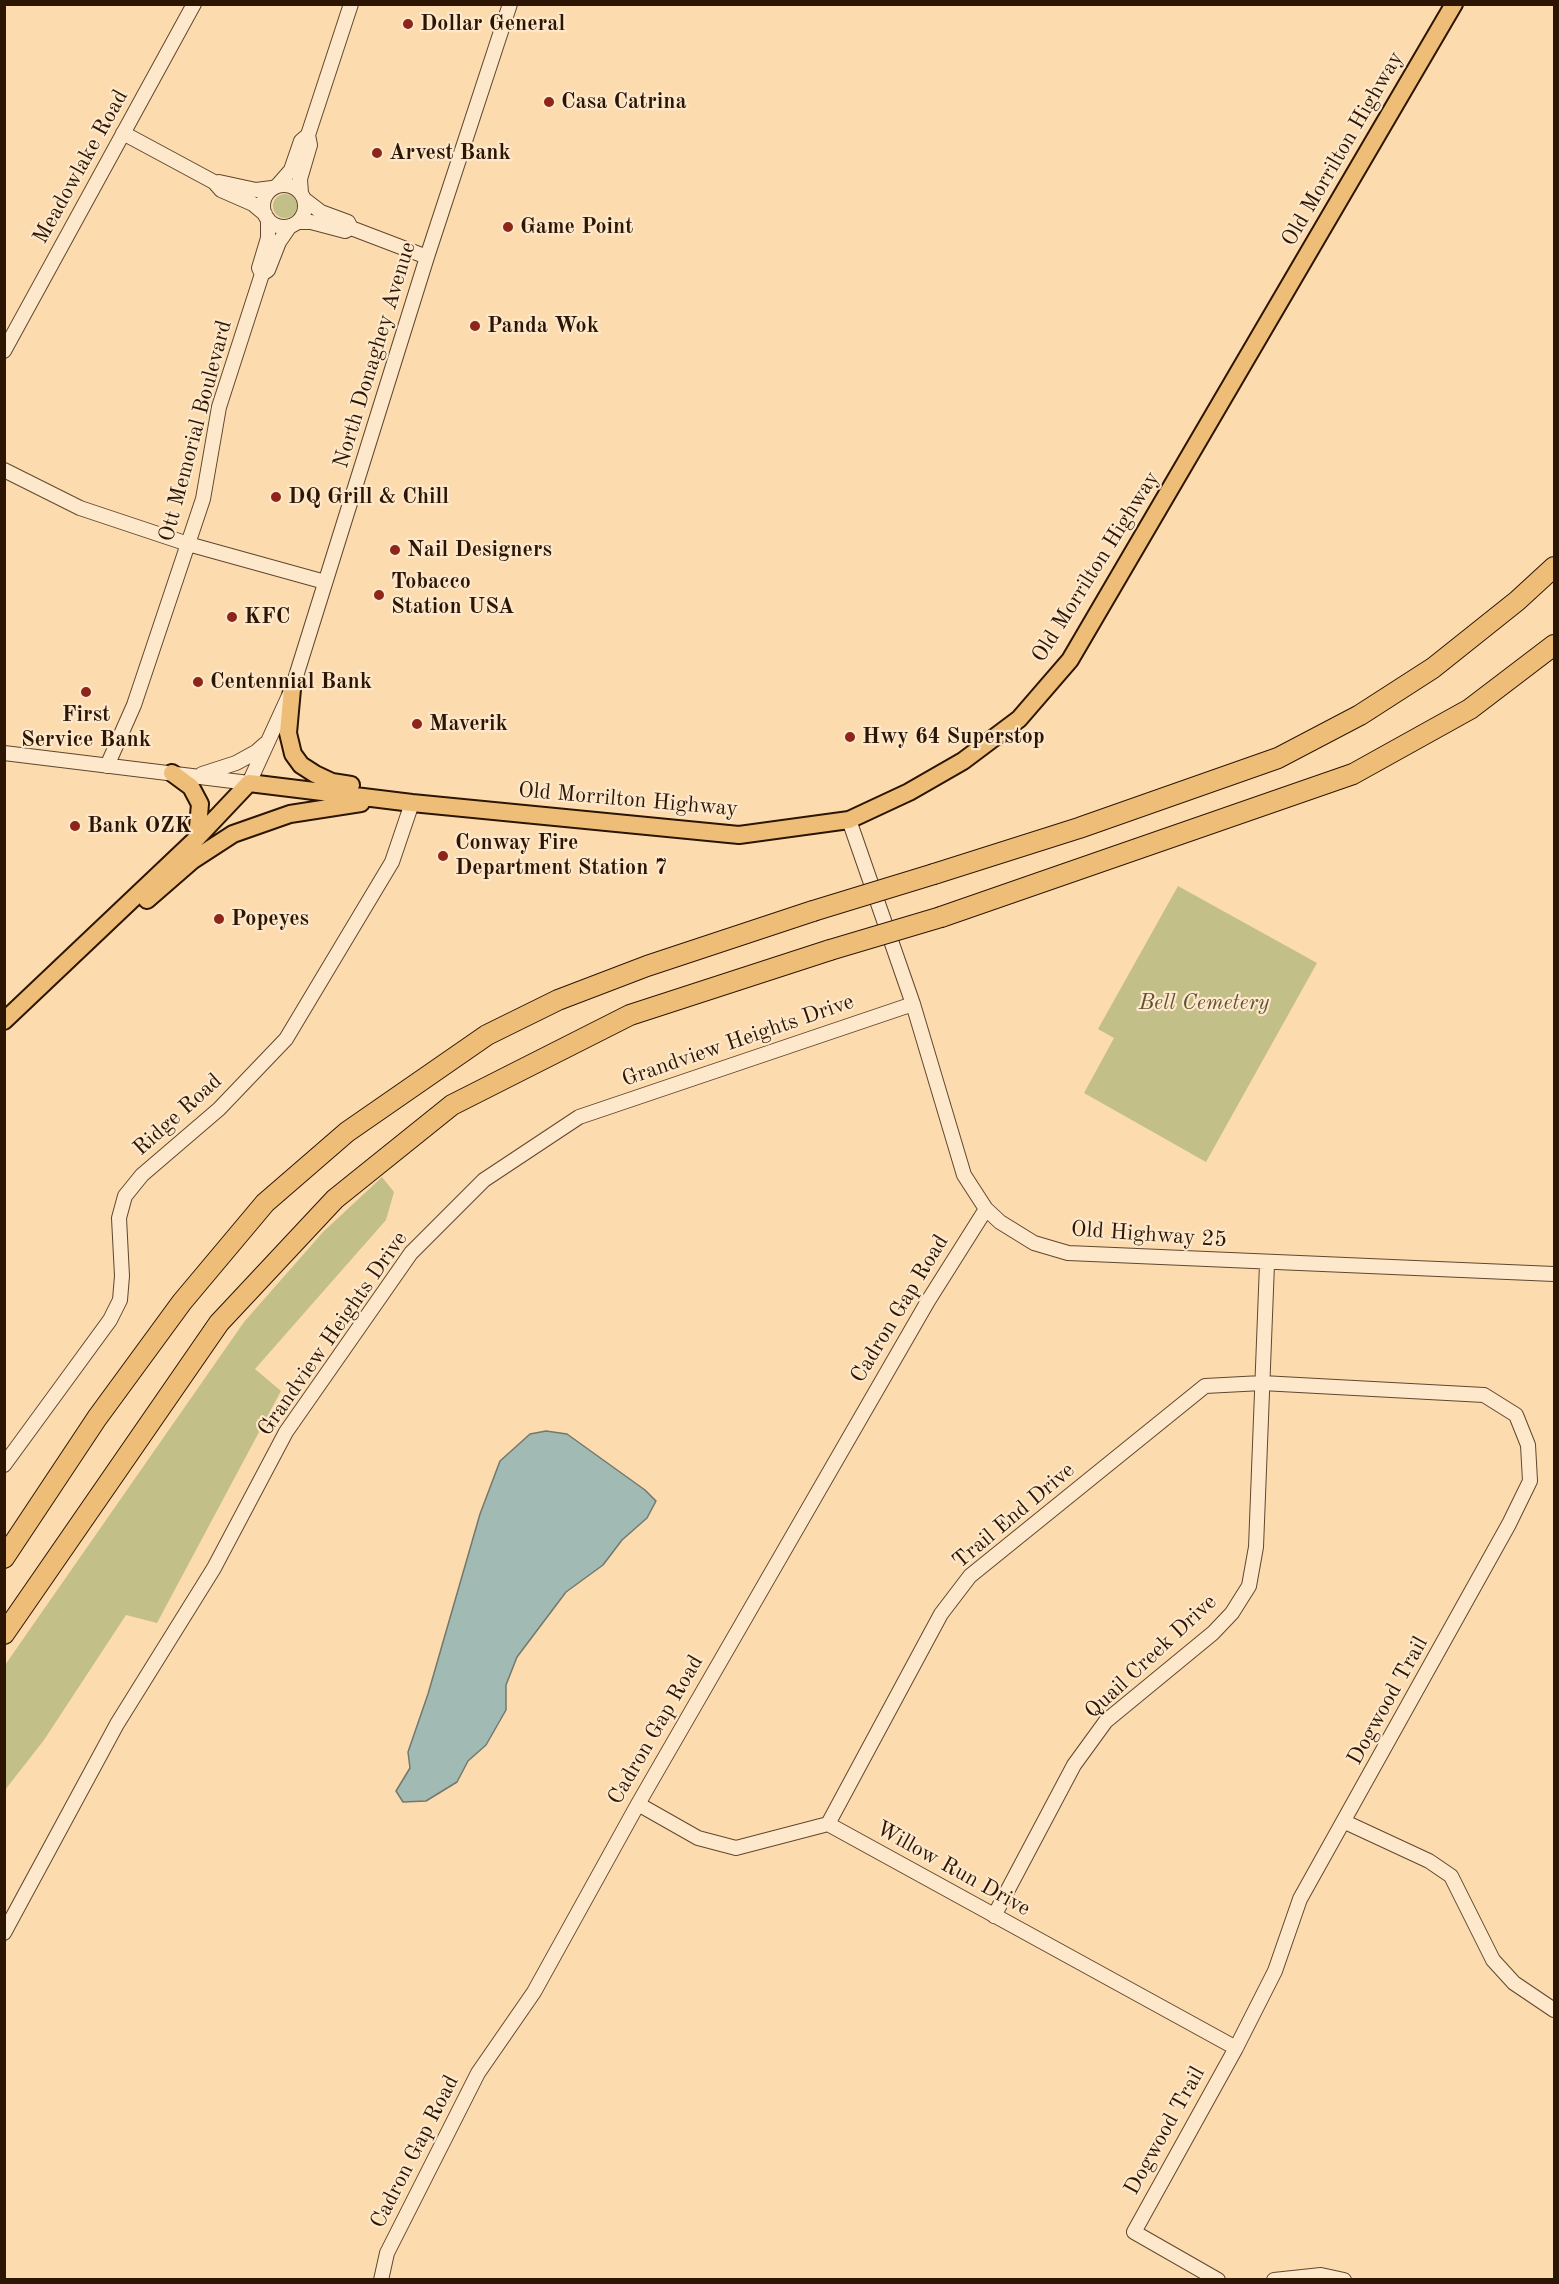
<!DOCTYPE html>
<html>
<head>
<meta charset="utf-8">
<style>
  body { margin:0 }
  #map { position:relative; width:1559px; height:2284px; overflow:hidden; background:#fcdcaf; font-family:"Old Standard TT",serif }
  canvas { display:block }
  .frame { position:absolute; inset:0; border:6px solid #2c1503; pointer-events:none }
</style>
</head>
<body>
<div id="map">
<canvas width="1559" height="2284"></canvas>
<div class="frame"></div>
</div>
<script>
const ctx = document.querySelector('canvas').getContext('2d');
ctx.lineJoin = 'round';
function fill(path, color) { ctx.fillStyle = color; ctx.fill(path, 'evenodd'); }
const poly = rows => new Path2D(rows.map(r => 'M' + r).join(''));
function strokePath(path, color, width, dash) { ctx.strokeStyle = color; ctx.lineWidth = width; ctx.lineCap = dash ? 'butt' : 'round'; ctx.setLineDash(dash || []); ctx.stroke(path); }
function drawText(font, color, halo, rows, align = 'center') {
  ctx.font = font + ' "Old Standard TT",serif'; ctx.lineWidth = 4.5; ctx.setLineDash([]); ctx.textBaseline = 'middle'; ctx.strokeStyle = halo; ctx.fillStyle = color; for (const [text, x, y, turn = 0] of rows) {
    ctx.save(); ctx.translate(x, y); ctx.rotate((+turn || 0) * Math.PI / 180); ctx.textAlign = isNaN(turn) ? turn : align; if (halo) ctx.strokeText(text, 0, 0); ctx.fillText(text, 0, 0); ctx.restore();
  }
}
fill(poly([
  '273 206a12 12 0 1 1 24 0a12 12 0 1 1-24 0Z',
  [1178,886,1317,963,1206,1162,1084,1093,1114,1038,1098,1029],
  [382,1177,394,1192,386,1220,255,1369,281,1391,157,1623,126,1615,44,1740,5,1790,5,1665,244,1322,323,1232]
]), '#c3bf88');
const water = poly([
  [546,1431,567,1434,645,1490,656,1501,647,1518,622,1540,603,1565,566,1592,517,1657,506,1685,506,1710,486,1745,468,1761,457,1782,426,1801,403,1802,396,1791,410,1768,408,1752,428,1694,480,1514,500,1461,530,1434,546,1431]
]);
fill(water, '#a1bab3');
strokePath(water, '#72786d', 1.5);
const minor = poly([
  [123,133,214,182,221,190,253,204,265,214],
  [219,182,256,190,272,188],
  '263 206a21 21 0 1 1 42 0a21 21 0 1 1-42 0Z',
  [277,186,291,170,301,141,308,135],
  [301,193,300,179,310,145,308,135,351,4],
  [304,199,321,212,348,222,351,228,427,257],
  [298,222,311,222,345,231,351,228],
  [262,274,268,270,279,242,290,226],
  [4,351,194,4],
  [4,470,80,508,188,544,325,582],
  [4,753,249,783,292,689,427,257,510,4],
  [107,766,134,705,203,499,219,407,262,274,259,268,268,238,268,219],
  [202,774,236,763,256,752,265,744],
  [849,820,913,1004,964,1175,986,1209,1000,1222,1034,1243,1068,1253,1554,1274],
  [4,1465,110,1320,120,1300,122,1276,119,1218,125,1196,142,1175,219,1109,286,1039,392,862,412,803],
  [638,1804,698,1838,736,1848,828,1824,1236,2048],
  [1345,1822,1429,1861,1451,1876,1493,1960,1514,1983,1554,2010],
  [828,1824,941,1614,970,1576,1205,1386,1262,1383,1484,1395,1516,1415,1528,1445,1530,1481,1509,1524,1300,1899,1275,1971,1236,2048,1134,2232,1218,2280],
  [994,1916,1074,1765,1106,1721,1213,1633,1232,1613,1249,1586,1256,1547,1267,1264],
  [4,1933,117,1724,214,1568,286,1432,411,1253,484,1180,579,1117,913,1004],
  [381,2280,387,2253,478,2073,534,1992,638,1804,928,1301,986,1209],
  [1274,2280,1321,2275,1344,2280]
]);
const major = poly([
  [292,689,288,733,293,754,301,765,315,774,332,782,351,785],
  [172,773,191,787,200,804,197,838],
  [147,900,193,860,233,834,290,814,361,803],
  [4,1021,197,838,249,783,412,803,739,835,849,820,909,792,963,761,1019,719,1070,660,1454,4]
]);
const highway = poly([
  [934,874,1079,828,1278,758,1360,715,1433,668,1517,601,1554,567],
  [941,917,1353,774,1470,709,1554,645],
  [4,1558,97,1418,182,1302,265,1203,347,1132,487,1035,558,1000,647,966,813,911],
  [4,1634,219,1323,335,1199,452,1105,630,1015,830,950]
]);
strokePath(minor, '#60472e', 16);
strokePath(major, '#2c1503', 20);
strokePath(highway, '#2c1503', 22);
strokePath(minor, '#fde8cb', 14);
strokePath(major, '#eebe78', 16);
strokePath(highway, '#eebe78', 20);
const highwayBridge = poly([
  [813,911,934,874],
  [830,950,941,917]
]);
strokePath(highwayBridge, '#2c1503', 22, []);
strokePath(highwayBridge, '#eebe78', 20);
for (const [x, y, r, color] of [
  [408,24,6,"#8f2418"],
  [549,102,6,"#8f2418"],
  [377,153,6,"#8f2418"],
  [508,227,6,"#8f2418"],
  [475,326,6,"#8f2418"],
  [276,497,6,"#8f2418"],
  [395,550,6,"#8f2418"],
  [379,595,6,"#8f2418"],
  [232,617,6,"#8f2418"],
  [198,682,6,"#8f2418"],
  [86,692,6,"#8f2418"],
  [417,724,6,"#8f2418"],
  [850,737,6,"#8f2418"],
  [75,826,6,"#8f2418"],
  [443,856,6,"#8f2418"],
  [219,919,6,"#8f2418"]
]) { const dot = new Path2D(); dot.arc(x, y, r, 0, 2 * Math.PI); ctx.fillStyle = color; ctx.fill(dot); strokePath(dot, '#fde8cb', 2); }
drawText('bold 22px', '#2c1503', '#fde8cb', [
  ["Dollar General",420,24],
  ["Casa Catrina",561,102],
  ["Arvest Bank",389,153],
  ["Game Point",520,227],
  ["Panda Wok",487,326],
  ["DQ Grill & Chill",288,497],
  ["Nail Designers",407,550],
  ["Tobacco",391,582],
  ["Station USA",391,607],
  ["KFC",244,617],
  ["Centennial Bank",210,682],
  ["First",86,715,"center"],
  ["Service Bank",86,740,"center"],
  ["Maverik",429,724],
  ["Hwy 64 Superstop",862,737],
  ["Bank OZK",87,826],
  ["Conway Fire",455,843],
  ["Department Station 7",455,868],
  ["Popeyes",231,919]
], 'left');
drawText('22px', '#2c1503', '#fde8cb', [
  ["Old Morrilton Highway",1343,149,-60],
  ["Meadowlake Road",81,167,-61],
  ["North Donaghey Avenue",375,355,-73],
  ["Ott Memorial Boulevard",196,431,-75],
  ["Old Morrilton Highway",1096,567,-58],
  ["Old Morrilton Highway",628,800,5],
  ["Grandview Heights Drive",738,1041,-19],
  ["Ridge Road",178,1115,-42],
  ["Old Highway 25",1149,1235,4],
  ["Cadron Gap Road",900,1309,-59],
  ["Grandview Heights Drive",333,1334,-55],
  ["Trail End Drive",1014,1516,-40],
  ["Quail Creek Drive",1151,1657,-43],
  ["Dogwood Trail",1388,1701,-61],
  ["Cadron Gap Road",656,1730,-60],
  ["Willow Run Drive",953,1869,29],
  ["Dogwood Trail",1165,2131,-61],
  ["Cadron Gap Road",415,2152,-63]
]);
drawText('italic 22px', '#615032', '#fde8cb', [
  ["Bell Cemetery",1204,1003]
]);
</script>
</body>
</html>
